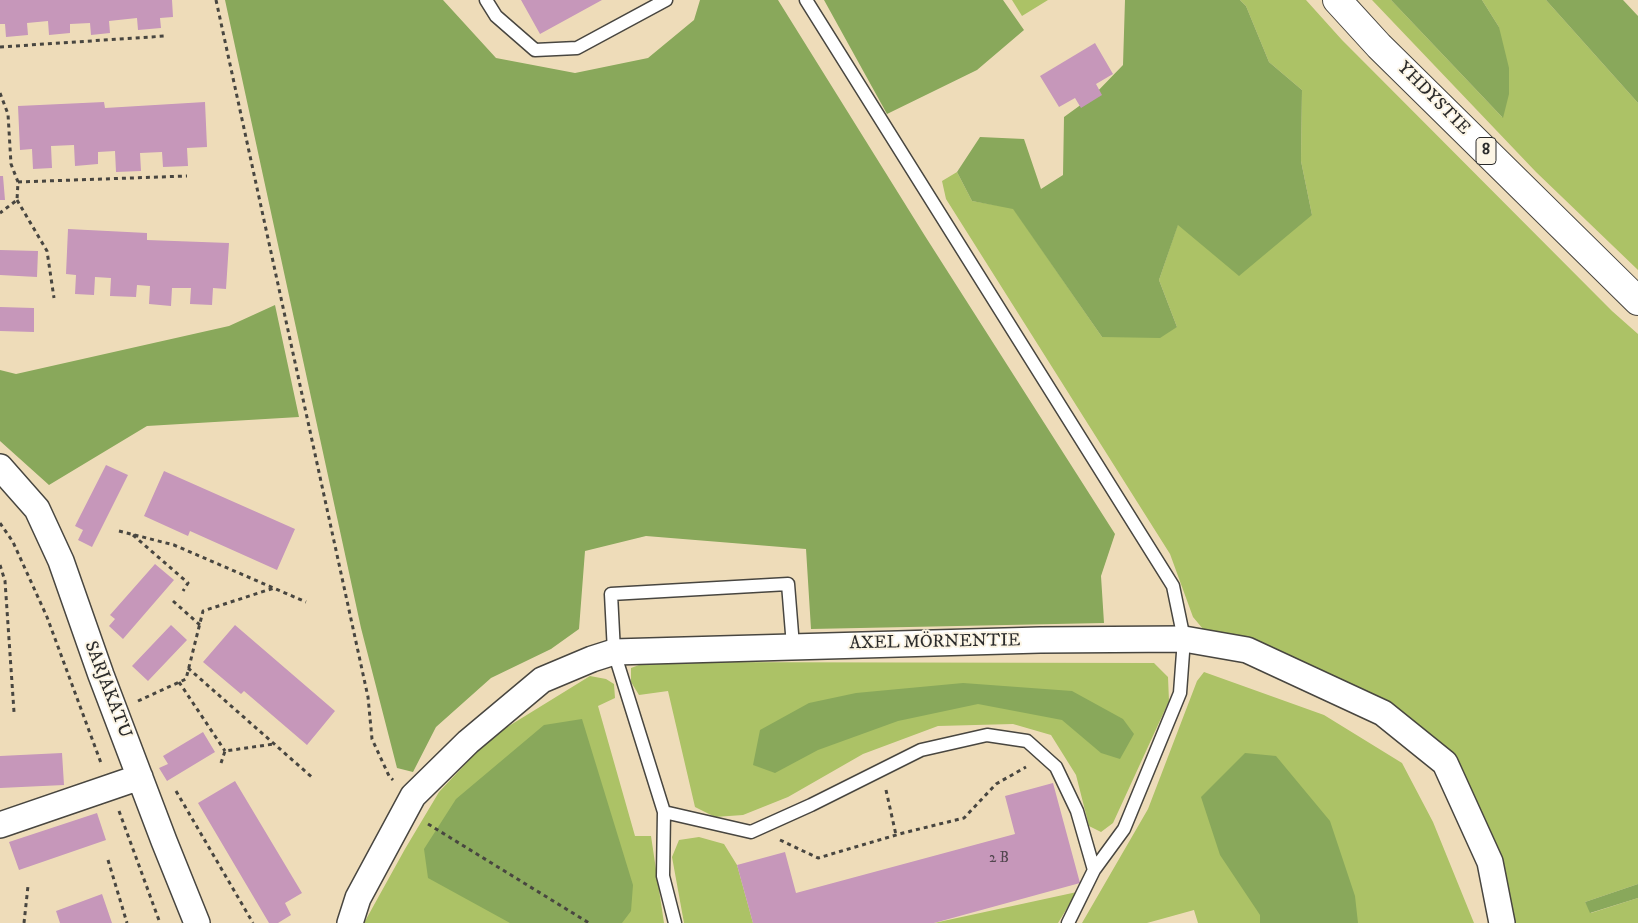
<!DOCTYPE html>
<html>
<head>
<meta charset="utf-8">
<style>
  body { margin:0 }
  canvas { display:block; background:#eedcb9 }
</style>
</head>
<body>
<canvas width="1638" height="923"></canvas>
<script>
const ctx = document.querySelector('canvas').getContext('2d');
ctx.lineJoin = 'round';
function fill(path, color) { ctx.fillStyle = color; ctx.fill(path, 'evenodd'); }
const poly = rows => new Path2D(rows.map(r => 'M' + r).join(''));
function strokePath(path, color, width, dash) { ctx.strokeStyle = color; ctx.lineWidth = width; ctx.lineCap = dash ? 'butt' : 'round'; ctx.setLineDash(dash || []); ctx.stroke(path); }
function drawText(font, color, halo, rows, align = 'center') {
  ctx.font = font + ' "IM FELL DW Pica",serif'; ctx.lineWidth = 4; ctx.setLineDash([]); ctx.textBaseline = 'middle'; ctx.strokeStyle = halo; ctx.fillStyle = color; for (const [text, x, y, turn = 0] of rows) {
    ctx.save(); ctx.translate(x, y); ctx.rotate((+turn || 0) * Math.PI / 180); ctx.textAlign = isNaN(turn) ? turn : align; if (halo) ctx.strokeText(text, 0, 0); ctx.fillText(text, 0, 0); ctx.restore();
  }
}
fill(poly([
  [1012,0,1048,0,1022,16],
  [1240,0,1306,0,1342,40,1612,311,1638,334,1638,884,1585,902,1591,913,1638,898,1638,923,1513,923,1447,754,1208,635,1193,617,1170,554,946,199,942,181,957,172,972,201,1013,208,1102,337,1177,327,1159,280,1178,224,1312,215,1301,161,1302,90,1269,62,1246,6],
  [1372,0,1391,0,1502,117,1499,27,1482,0,1546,0,1638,103,1638,270,1536,172],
  [647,662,1154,663,1168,677,1169,701,1113,823,1101,832,1089,826,1076,775,1051,735,1013,724,938,726,863,754,788,797,743,815,715,817,695,807,668,691,639,695,631,682,631,668],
  [1204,672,1324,715,1402,763,1433,822,1474,923,1198,923,1194,910,1147,923,1082,923,1148,809,1197,681],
  [590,676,606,679,614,684,615,698,598,706,635,836,651,836,664,923,364,923,405,849,439,792,491,737],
  [699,837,724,844,737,865,753,923,684,923,672,857,679,840],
  [1077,892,1058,923,934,923]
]), '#acc266');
fill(poly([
  [225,0,443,0,496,58,575,73,648,58,694,20,700,0,778,0,925,236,1115,534,1101,576,1104,623,811,629,806,549,646,536,585,551,579,629,551,649,491,678,436,727,413,772,397,768,361,628],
  [824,0,1003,0,1024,30,977,70,887,114],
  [1125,0,1240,0,1246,6,1269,62,1302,90,1301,161,1312,215,1239,276,1178,225,1159,280,1177,327,1160,338,1102,337,1013,209,972,201,957,172,980,137,1024,139,1041,189,1063,175,1064,117,1093,96,1123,65],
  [1391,0,1482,0,1499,27,1509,68,1509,94,1503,118],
  [1546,0,1623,0,1638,16,1638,103],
  [275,305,299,417,147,426,49,485,0,441,0,370,16,374,229,326],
  [963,683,1072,691,1123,719,1134,734,1120,759,1101,753,1062,720,978,704,898,721,818,750,775,773,753,765,760,730,809,703,856,693],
  [582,719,633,885,631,911,622,923,510,923,428,878,424,849,456,799,544,725],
  [1245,753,1276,756,1330,821,1355,896,1358,923,1260,923,1260,915,1220,855,1201,797],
  [1638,884,1638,898,1590,913,1585,902]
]), '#89a85b');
fill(poly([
  [0,0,172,0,173,17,160,18,161,28,138,30,137,18,109,21,110,33,91,35,90,23,70,24,70,33,49,35,48,21,27,23,28,35,6,37,5,24,0,24],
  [521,0,602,0,540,34],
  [1095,43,1113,74,1096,84,1102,95,1081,108,1075,98,1059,107,1040,76],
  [104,102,105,108,205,102,207,147,187,148,188,166,163,167,162,152,140,153,141,171,116,172,115,151,98,152,98,164,75,166,74,145,51,146,52,168,33,169,32,149,20,150,18,106],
  [0,176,3,176,5,200,0,200],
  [68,229,147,233,147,240,229,243,226,289,213,288,212,305,190,304,191,288,172,288,171,306,149,304,150,286,137,285,136,297,110,296,111,278,95,277,94,295,75,294,76,275,66,274],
  [0,250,38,251,37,277,0,275],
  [0,307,34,308,34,332,0,331],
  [106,465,128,475,92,547,78,540,83,530,75,526],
  [164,471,295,529,277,570,190,531,188,536,144,516],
  [155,564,174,580,123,639,109,626,115,619,110,615],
  [171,625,187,640,148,681,132,666],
  [235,625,335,711,307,745,244,691,241,694,203,662],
  [203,732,215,752,167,781,159,768,168,764,163,756],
  [62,753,64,785,0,788,0,756],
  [235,781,302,893,285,903,291,915,278,923,269,923,198,803],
  [1053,783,1080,883,934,923,753,923,737,865,785,852,796,893,1015,834,1005,796],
  [97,813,106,840,19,870,9,842],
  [102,894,112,923,60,923,56,911]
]), '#c697ba');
const service = poly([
  [486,0,496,16,535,50,577,48,666,0],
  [806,0,1173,586,1184,639,1180,693,1124,829,1094,870,1068,923],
  [664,812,751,832,811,805,921,750,987,735,1027,741,1056,767,1077,811,1094,870],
  [675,923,663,876,664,812,614,652,611,594,788,584,793,646]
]);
const minor = poly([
  [0,467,37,509,61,561,101,675,164,841,197,923],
  [0,825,140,777],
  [350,923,358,898,413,796,468,742,542,680,592,659,614,652,1040,640,1184,639,1247,650,1383,713,1445,763,1490,862,1502,923]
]);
const trunk = poly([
  [1337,0,1379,46,1638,301]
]);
strokePath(service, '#484640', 15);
strokePath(minor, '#484640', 28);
strokePath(trunk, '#484640', 30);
strokePath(poly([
  [216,0,368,697,372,739,389,776,393,780],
  [0,47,165,36],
  [0,93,8,114,11,164,18,182,17,200,0,213],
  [18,182,187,176],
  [17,200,47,251,54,298],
  [0,523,13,542,47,617,101,763],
  [119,531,174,545,306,602],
  [133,535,188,583,183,591],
  [0,565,5,581,14,712],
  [173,601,200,625],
  [188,668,314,779],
  [179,682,225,751],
  [138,701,186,679,203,611,274,588],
  [221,763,225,751,274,744],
  [886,790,896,835],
  [176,791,253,923],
  [119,811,160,923],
  [428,824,589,923],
  [780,840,818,858,903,833,964,818,996,784,1026,767],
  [108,860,127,923],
  [24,923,28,886]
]), '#484640', 3, [4, 4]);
strokePath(service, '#fff', 12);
strokePath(minor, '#fff', 25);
strokePath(trunk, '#fff', 28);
drawText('15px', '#52464f', null, [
  ["2 B",999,859]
]);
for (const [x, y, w] of [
  [1486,151,20]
]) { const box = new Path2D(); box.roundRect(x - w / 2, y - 13.5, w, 27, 4); ctx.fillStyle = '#fcf5e5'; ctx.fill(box); strokePath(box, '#2b2b2b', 1); }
drawText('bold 16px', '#2b2b2b', null, [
  ["8",1486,151]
]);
drawText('18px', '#2b2b2b', '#fcf5e5', [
  ["YHDYSTIE",1433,99,45],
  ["AXEL MÖRNENTIE",935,643,-1],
  ["SARJAKATU",107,690,69]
]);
</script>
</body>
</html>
